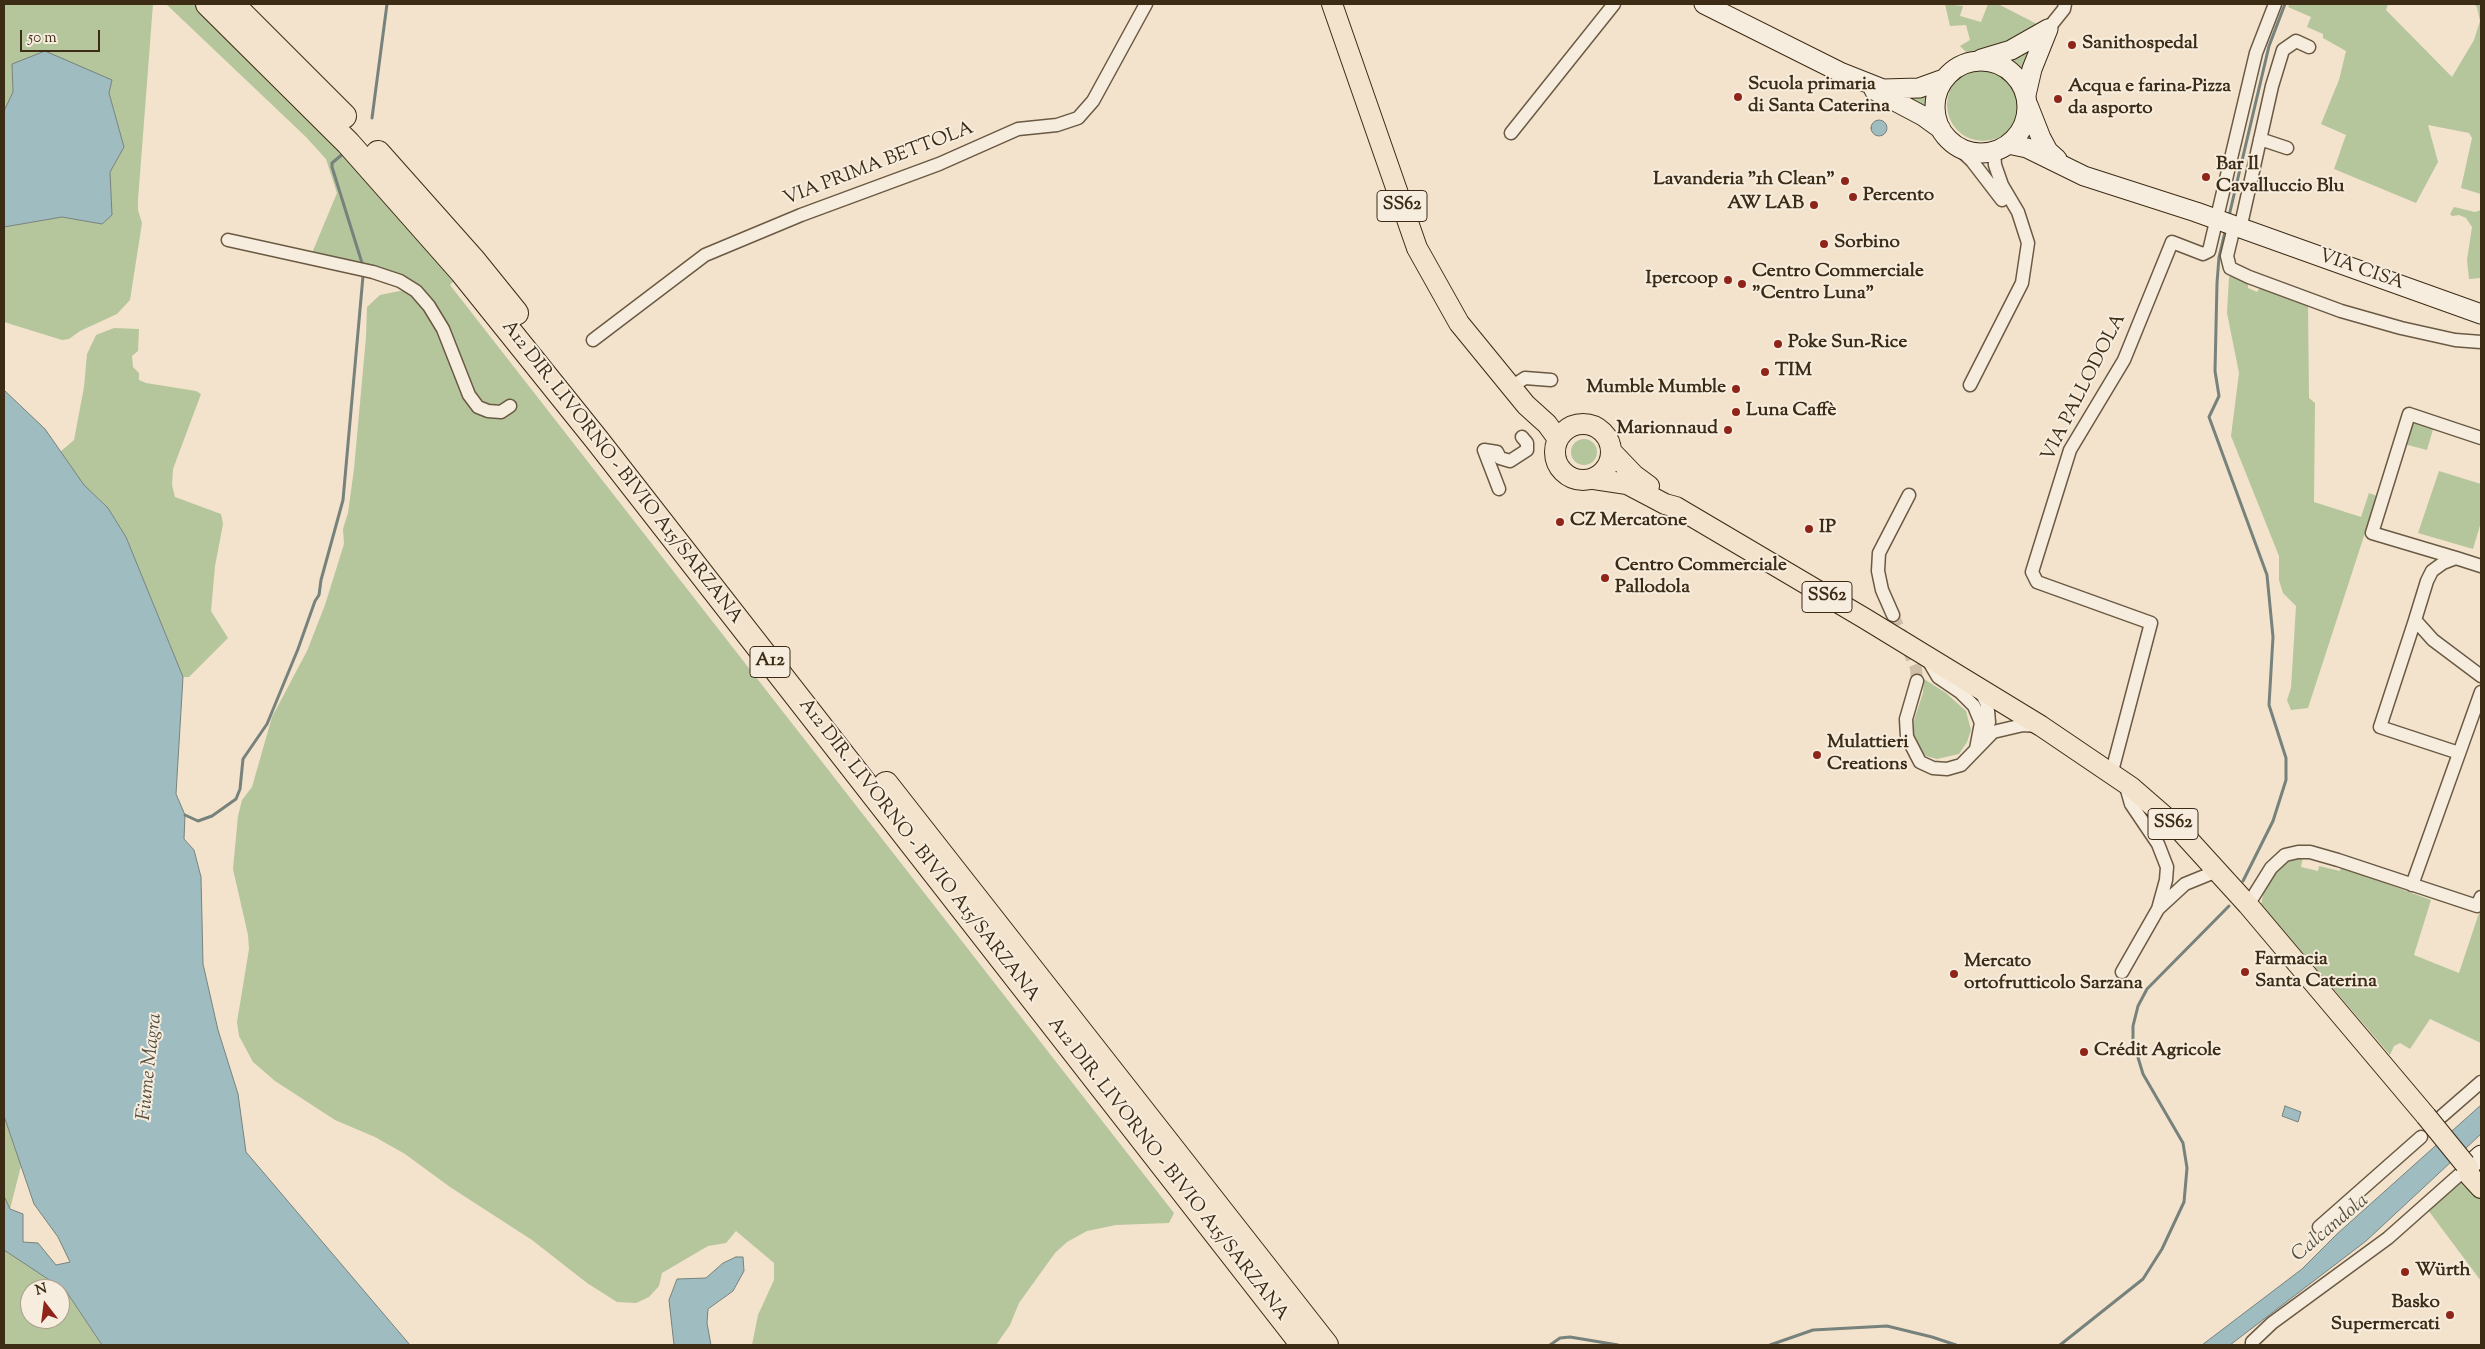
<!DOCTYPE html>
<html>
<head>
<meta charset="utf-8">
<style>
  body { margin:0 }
  #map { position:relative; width:2485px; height:1349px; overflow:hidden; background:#f3e3cc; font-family:"Sorts Mill Goudy",serif }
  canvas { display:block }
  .frame { position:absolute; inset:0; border:5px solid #3c2b15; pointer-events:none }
  .north { position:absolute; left:20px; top:1279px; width:50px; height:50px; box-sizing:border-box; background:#f7edde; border:1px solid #ac9f8e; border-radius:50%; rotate:345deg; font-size:14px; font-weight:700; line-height:20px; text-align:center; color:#3c2b15 }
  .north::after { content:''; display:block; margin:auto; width:18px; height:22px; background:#8f2418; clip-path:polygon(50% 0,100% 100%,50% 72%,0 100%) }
  .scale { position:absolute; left:20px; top:30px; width:80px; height:22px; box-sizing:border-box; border:2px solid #3c2b15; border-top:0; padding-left:6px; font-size:15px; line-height:18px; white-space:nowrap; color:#3c2b15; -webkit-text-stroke:4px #f7edde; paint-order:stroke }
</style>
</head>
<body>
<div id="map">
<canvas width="2485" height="1349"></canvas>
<div class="frame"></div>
<div class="north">N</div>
<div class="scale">50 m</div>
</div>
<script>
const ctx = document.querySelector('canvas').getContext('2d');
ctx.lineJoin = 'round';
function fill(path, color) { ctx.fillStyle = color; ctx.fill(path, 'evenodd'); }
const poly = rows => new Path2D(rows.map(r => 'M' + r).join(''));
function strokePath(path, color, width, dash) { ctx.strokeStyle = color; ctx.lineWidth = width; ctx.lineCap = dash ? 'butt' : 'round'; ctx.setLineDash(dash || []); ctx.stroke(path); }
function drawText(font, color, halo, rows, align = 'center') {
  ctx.font = font + ' "Sorts Mill Goudy",serif'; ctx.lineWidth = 4; ctx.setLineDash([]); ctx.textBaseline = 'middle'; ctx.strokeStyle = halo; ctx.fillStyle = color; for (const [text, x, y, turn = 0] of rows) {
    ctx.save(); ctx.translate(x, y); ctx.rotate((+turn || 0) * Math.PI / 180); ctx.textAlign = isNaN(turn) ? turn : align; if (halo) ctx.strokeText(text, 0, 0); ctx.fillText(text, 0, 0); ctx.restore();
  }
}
fill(poly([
  [4,4,153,4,138,200,138,210,142,223,130,300,117,314,80,331,69,339,62,340,4,322,4,227,62,217,102,224,112,215,110,172,124,147,109,93,112,80,12,64,13,92,4,111],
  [166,4,208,4,462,272,450,285,1174,1213,1169,1223,1116,1225,1087,1231,1067,1242,1055,1253,1019,1303,1010,1325,996,1345,752,1345,758,1315,774,1280,774,1263,736,1231,726,1243,708,1246,662,1273,659,1286,649,1297,636,1303,617,1302,587,1283,532,1240,450,1187,405,1154,375,1137,335,1120,275,1081,253,1062,239,1036,237,1022,249,949,248,935,233,869,238,816,242,800,252,787,272,717,307,651,325,605,344,544,343,529,348,513,354,469,366,337,367,307,380,295,419,287,409,278,312,253,337,193,326,159,306,137],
  [1945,4,1963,6,1960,16,1981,22,1988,4,1998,4,2039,25,2008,45,1967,53,1960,46,1970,40,1966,25,1950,26],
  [2290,4,2388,4,2386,10,2452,77,2474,40,2480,21,2477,7,2474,4,2481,4,2481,194,2461,188,2472,138,2469,133,2428,125,2438,162,2416,203,2334,169,2346,135,2321,124,2339,80,2346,51,2323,38,2323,34,2307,27,2311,17,2288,7],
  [2041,38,2024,77,2013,63,2001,57],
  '1947 105a36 36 0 1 1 72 0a36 36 0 1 1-72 0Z',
  [1932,91,1933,119,1885,92],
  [2454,207,2475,212,2481,210,2481,278,2469,279,2467,260,2472,227,2466,218,2459,215,2452,216,2450,214],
  [2232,275,2248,281,2248,288,2257,292,2261,286,2308,302,2309,398,2315,403,2314,502,2361,517,2369,493,2377,496,2308,708,2291,710,2287,700,2291,688,2296,606,2283,593,2279,580,2279,556,2231,436,2239,373,2227,313,2229,277],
  [114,328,139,329,138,351,132,356,133,367,139,373,139,380,146,383,196,391,201,394,173,469,172,485,175,497,221,514,223,524,215,566,211,611,228,638,189,677,183,677,126,537,108,508,84,485,60,452,74,440,84,387,87,354,96,335],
  [2412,421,2434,426,2427,450,2404,444],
  '1571 452a13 13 0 1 1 26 0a13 13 0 1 1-26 0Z',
  [2439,471,2481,484,2481,522,2473,549,2418,533],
  [1924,679,1946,693,1966,711,1971,730,1967,742,1959,754,1937,759,1926,756,1918,747,1913,732,1914,720,1923,693],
  [2303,857,2301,867,2318,871,2319,866,2340,871,2341,867,2431,900,2414,955,2459,973,2479,913,2481,911,2481,1043,2430,1019,2410,1049,2400,1043,2394,1046,2390,1055,2261,904,2265,887,2281,864,2290,858],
  [4,1116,21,1166,10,1209,4,1196],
  [2463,1178,2481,1198,2481,1281,2428,1210],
  [4,1250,66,1291,102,1345,4,1345],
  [30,1289,60,1289,60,1319,30,1319]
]), '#b5c59c');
const water = poly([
  [45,51,112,80,109,93,124,147,110,172,112,215,102,224,62,217,4,227,4,111,13,92,12,64,45,51],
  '1871 128a8 8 0 1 1 16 0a8 8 0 1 1-16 0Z',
  [4,390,45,429,84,485,108,508,126,537,183,677,176,794,185,815,184,839,194,850,201,877,203,964,218,1030,238,1094,246,1152,410,1345,102,1345,66,1291,4,1250,4,1196,10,1209,23,1214,23,1242,38,1243,56,1265,70,1262,58,1237,34,1204,4,1116,4,390],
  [2481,1105,2481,1134,2366,1241,2230,1345,2202,1345,2302,1269,2337,1234,2481,1105],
  [2285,1106,2301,1112,2298,1122,2282,1116,2285,1106],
  [736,1257,743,1257,744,1271,733,1291,708,1309,707,1323,711,1345,674,1345,669,1300,677,1279,706,1278,723,1263,736,1257]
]);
fill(water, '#9fbcc1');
strokePath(water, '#77827c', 1);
strokePath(poly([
  [372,118,387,4],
  [344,153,332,163,332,167,362,263],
  [2229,216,2269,46,2285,4],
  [2225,232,2219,257,2217,283,2215,371,2219,396,2209,417,2267,575,2273,637,2269,705,2286,758,2286,780,2273,821,2243,881],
  [185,815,198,821,212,816,236,799,240,789,243,759,267,724,298,649,315,601,319,595,321,580,343,500,363,276],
  [1550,1345,1560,1338,1570,1337,1618,1345],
  [1770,1345,1813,1330,1887,1326,1932,1337,1956,1345],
  [2060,1345,2143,1279,2162,1249,2184,1202,2187,1168,2183,1143,2143,1074,2133,1041,2133,1026,2138,1006,2147,989,2229,906]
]), '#77827c', 3);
strokePath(poly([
  [1893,615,1916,668,1917,681]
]), '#cebea7', 12, [12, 6]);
const street = poly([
  [2048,29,2064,9,2065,4],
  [1511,133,1614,4],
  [2260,139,2287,148],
  [1955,145,1972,161,2002,200],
  [2234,227,2227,256,2230,268,2249,277,2341,311,2401,328,2455,340,2481,342],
  [2240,229,2272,86,2283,50,2296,41,2309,47],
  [228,240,373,272,400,281,416,291,429,306,443,329,469,395,478,407,488,411,501,412,510,406],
  [593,340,705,255,801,215,939,164,1018,129,1057,125,1078,118,1093,101,1146,4],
  [1970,385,2022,283,2028,243,2018,212,2002,185,1995,165,1994,151],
  [1511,387,1525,378,1551,380],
  [1499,489,1484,450,1497,452,1500,458,1510,461,1527,450,1527,443,1522,437],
  [2456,558,2372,533,2409,414,2481,438],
  [2481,566,2456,558,2443,563,2432,571,2427,581,2415,620,2433,640,2481,676],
  [1893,615,1882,590,1878,571,1879,553,1909,495],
  [2415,620,2380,727,2459,753],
  [1928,660,1938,677,1960,692,1974,706,1981,723,1976,749],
  [1917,681,1906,719,1907,737,1920,762,1933,768,1947,769,1961,765,1993,732,2023,725,2038,726],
  [1979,689,1986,702,1988,711,1989,722,1984,734],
  [2111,775,2151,623,2037,582,2032,572,2070,450,2124,360,2172,242,2203,254,2209,251,2256,53,2275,4],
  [2412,885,2481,692],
  [2248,905,2271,868,2285,855,2298,852,2310,852,2338,860,2477,906,2481,897],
  [2159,908,2185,884,2217,871],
  [2122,972,2158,909,2166,880,2167,867,2158,844,2131,804,2125,783],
  [2442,1116,2481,1082],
  [2319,1227,2421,1137],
  [2252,1345,2252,1342,2272,1323,2388,1238,2468,1167]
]);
const secondary = poly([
  [1704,4,1840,72,1883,89,1919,88,1944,79],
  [1981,59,2011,50,2048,29],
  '1935 107a46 46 0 1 1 92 0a46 46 0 1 1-92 0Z',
  [1874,90,1923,116,1941,129],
  [2026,95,2032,69,2048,29],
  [2028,105,2041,138,2048,151,2057,159],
  [2008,144,2027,148,2084,176,2196,212,2481,314],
  [2468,1167,2481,1155]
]);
const primary = poly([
  [1332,4,1417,248,1459,323,1526,405,1547,424,1558,439],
  '1555 452a28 28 0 1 1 56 0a28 28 0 1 1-56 0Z',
  [1611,451,1634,475,1649,486],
  [1594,479,1627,484,1665,504,1676,507,1864,618,2041,726,2131,787,2177,827,2248,905,2426,1116],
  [2468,1167,2470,1176,2481,1188]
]);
const highway = poly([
  [208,4,348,143,462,272,597,440,1303,1345],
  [232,4,344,116],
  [378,153,474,261,516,313],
  [886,784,1326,1345]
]);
strokePath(street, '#6a5943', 15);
strokePath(secondary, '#3c2b15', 21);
strokePath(primary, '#3c2b15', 22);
strokePath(highway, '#3c2b15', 26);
strokePath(street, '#f7edde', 12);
strokePath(secondary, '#f7edde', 19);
strokePath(primary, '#f3e3cc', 20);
strokePath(highway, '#f3e3cc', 24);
const primaryBridge = poly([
  [2426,1116,2465,1164]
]);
strokePath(primaryBridge, '#3c2b15', 22, []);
strokePath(primaryBridge, '#f3e3cc', 20);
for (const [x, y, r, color] of [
  [2072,45,5,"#8f2418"],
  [1738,97,5,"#8f2418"],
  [2058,99,5,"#8f2418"],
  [2206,177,5,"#8f2418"],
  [1845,181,5,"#8f2418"],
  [1853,197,5,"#8f2418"],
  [1814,205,5,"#8f2418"],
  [1824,244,5,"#8f2418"],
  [1728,280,5,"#8f2418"],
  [1742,284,5,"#8f2418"],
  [1778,344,5,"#8f2418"],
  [1765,372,5,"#8f2418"],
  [1736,389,5,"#8f2418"],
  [1736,412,5,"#8f2418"],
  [1728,430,5,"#8f2418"],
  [1560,522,5,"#8f2418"],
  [1809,529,5,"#8f2418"],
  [1605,578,5,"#8f2418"],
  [1817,755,5,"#8f2418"],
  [2245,972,5,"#8f2418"],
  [1954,974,5,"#8f2418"],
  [2084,1052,5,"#8f2418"],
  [2405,1272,5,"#8f2418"],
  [2450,1315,5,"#8f2418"]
]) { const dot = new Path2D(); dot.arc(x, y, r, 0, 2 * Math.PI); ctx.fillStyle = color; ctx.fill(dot); strokePath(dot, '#f7edde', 2); }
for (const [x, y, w] of [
  [1402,206,50],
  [1827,597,50],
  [770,662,40],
  [2173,824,50]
]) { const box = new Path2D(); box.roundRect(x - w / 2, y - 15.5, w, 31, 4); ctx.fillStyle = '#f7edde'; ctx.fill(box); strokePath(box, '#3c2b15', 1); }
drawText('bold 18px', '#3c2b15', null, [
  ["SS62",1402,206],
  ["SS62",1827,597],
  ["A12",770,662],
  ["SS62",2173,824]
]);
drawText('bold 19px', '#3c2b15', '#f7edde', [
  ["Sanithospedal",2082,45],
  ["Scuola primaria",1748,86],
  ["di Santa Caterina",1748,108],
  ["Acqua e farina-Pizza",2068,88],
  ["da asporto",2068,110],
  ["Bar Il",2216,166],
  ["Cavalluccio Blu",2216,188],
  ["Lavanderia \"1h Clean\"",1835,181,"right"],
  ["Percento",1863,197],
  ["AW LAB",1804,205,"right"],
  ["Sorbino",1834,244],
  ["Centro Commerciale",1752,273],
  ["\"Centro Luna\"",1752,295],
  ["Ipercoop",1718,280,"right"],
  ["Poke Sun-Rice",1788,344],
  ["TIM",1775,372],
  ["Mumble Mumble",1726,389,"right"],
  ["Luna Caffè",1746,412],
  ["Marionnaud",1718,430,"right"],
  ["CZ Mercatone",1570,522],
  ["IP",1819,529],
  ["Centro Commerciale",1615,567],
  ["Pallodola",1615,589],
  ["Mulattieri",1827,744],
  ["Creations",1827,766],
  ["Farmacia",2255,961],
  ["Santa Caterina",2255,983],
  ["Mercato",1964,963],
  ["ortofrutticolo Sarzana",1964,985],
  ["Crédit Agricole",2094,1052],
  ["Würth",2415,1272],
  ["Basko",2440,1304,"right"],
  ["Supermercati",2440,1326,"right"]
], 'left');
drawText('19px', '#3c2b15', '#f7edde', [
  ["VIA PRIMA BETTOLA",879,165,-21],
  ["VIA CISA",2361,271,19],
  ["VIA PALLODOLA",2085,388,-63],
  ["A12 DIR. LIVORNO - BIVIO A15/SARZANA",621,473,52],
  ["A12 DIR. LIVORNO - BIVIO A15/SARZANA",918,851,52],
  ["A12 DIR. LIVORNO - BIVIO A15/SARZANA",1167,1170,52]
]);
drawText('italic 20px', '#554f40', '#f7edde', [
  ["Fiume Magra",151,1067,-84],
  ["Calcandola",2331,1229,-40]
]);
</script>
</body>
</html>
